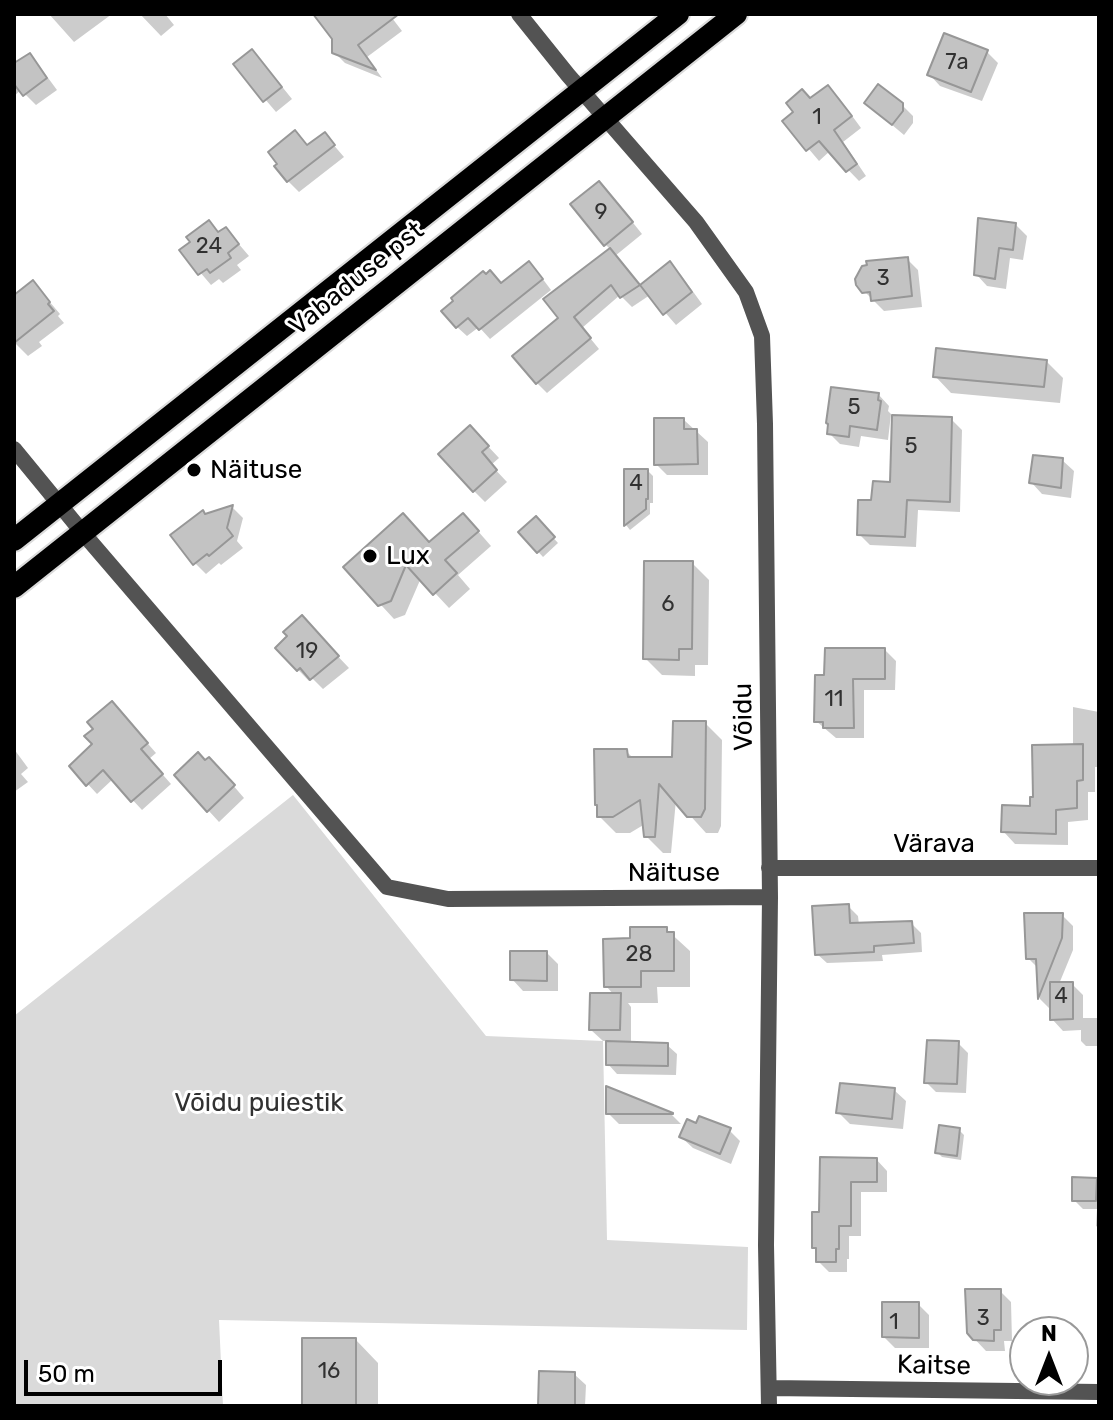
<!DOCTYPE html>
<html>
<head>
<meta charset="utf-8">
<style>
  body { margin:0 }
  #map { position:relative; width:1113px; height:1420px; overflow:hidden; background:#fff; font-family:Rubik,sans-serif }
  canvas { display:block }
  .frame { position:absolute; inset:0; border:16px solid #000; pointer-events:none }
  .north { position:absolute; left:1009px; top:1316px; width:80px; height:80px; box-sizing:border-box; background:#fff; border:2px solid #999; border-radius:50%; rotate:0deg; font-size:22px; font-weight:700; line-height:32px; text-align:center; color:#000 }
  .north::after { content:''; display:block; margin:auto; width:28px; height:36px; background:#000; clip-path:polygon(50% 0,100% 100%,50% 72%,0 100%) }
  .scale { position:absolute; left:24px; top:1360px; width:198px; height:36px; box-sizing:border-box; border:4px solid #000; border-top:0; padding-left:10px; font-size:24px; line-height:28px; white-space:nowrap; color:#000; -webkit-text-stroke:6px #fff; paint-order:stroke }
</style>
</head>
<body>
<div id="map">
<canvas width="1113" height="1420"></canvas>
<div class="frame"></div>
<div class="north">N</div>
<div class="scale">50 m</div>
</div>
<script>
const ctx = document.querySelector('canvas').getContext('2d');
ctx.lineJoin = 'round';
function fill(path, color) { ctx.fillStyle = color; ctx.fill(path, 'evenodd'); }
const poly = rows => new Path2D(rows.map(r => 'M' + r).join(''));
function strokePath(path, color, width, dash) { ctx.strokeStyle = color; ctx.lineWidth = width; ctx.lineCap = dash ? 'butt' : 'round'; ctx.setLineDash(dash || []); ctx.stroke(path); }
function drawText(font, color, halo, rows, align = 'center') {
  ctx.font = font + ' Rubik,sans-serif'; ctx.lineWidth = 6; ctx.setLineDash([]); ctx.textBaseline = 'middle'; ctx.strokeStyle = halo; ctx.fillStyle = color; for (const [text, x, y, turn = 0] of rows) {
    ctx.save(); ctx.translate(x, y); ctx.rotate((+turn || 0) * Math.PI / 180); ctx.textAlign = isNaN(turn) ? turn : align; if (halo) ctx.strokeText(text, 0, 0); ctx.fillText(text, 0, 0); ctx.restore();
  }
}
fill(poly([
  [293,795,486,1036,603,1041,607,1240,748,1247,747,1330,219,1320,223,1406,14,1406,14,1016]
]), '#dadada');
fill(poly([
  [49,14,112,14,74,42],
  [140,14,165,14,174,25,161,36],
  [329,14,389,14,402,31,367,57,382,78,345,63,334,52],
  [987,52,998,63,982,101,940,86,929,74],
  [29,56,40,67,57,90,36,105,21,90,14,96,14,59,17,64],
  [263,63,292,99,276,112,236,65],
  [828,87,839,98,861,128,843,142,866,176,859,181,830,151,819,161,785,121],
  [866,103,902,105,913,116,913,123,904,135],
  [295,133,308,146,325,135,344,157,299,192,288,181],
  [610,194,642,234,615,256,641,287,670,264,681,275,702,304,676,325,650,295,632,307,620,295,582,328,599,349,547,393,537,383,561,318,611,250,605,244],
  [1016,225,1027,236,1023,260,1010,258,1006,289,987,286,976,274],
  [226,229,249,256,237,265,241,270,223,283,219,279,211,285,182,251],
  [907,259,918,270,922,307,884,311,864,291],
  [539,274,551,290,490,339,479,327,467,336,457,327,502,285],
  [43,294,60,314,58,316,64,323,39,342,42,346,28,356,14,342,14,298],
  [1046,361,1063,378,1060,403,951,393,935,376],
  [878,394,889,406,888,411,891,414,888,440,861,436,859,447,840,444,829,433,830,425],
  [951,419,962,430,960,512,918,510,916,547,870,545,859,534,873,502,892,484],
  [684,420,708,442,708,475,667,475,656,464],
  [470,427,499,458,491,465,507,482,485,502,474,491],
  [1062,460,1074,471,1071,498,1042,494,1031,482],
  [626,471,648,471,653,476,653,503,650,503,650,514,630,530,626,525],
  [232,507,243,518,237,541,243,548,221,565,219,563,206,574,195,563,206,516],
  [536,519,558,543,543,557,521,533],
  [477,530,491,546,458,575,470,589,449,608,421,578,405,615,394,619,346,567,430,544],
  [692,563,709,580,708,665,695,665,695,676,662,675,645,658],
  [312,629,349,668,323,689,312,678,309,681,277,648],
  [885,650,896,661,895,690,864,690,864,738,836,738,816,721,826,677],
  [1073,707,1099,712,1099,767,1095,767,1095,792,1088,792,1088,820,1068,822,1068,845,1015,844,1003,831,1032,808,1073,746],
  [121,713,156,753,149,759,171,784,142,810,113,779,97,794,71,766,95,744,96,729],
  [705,723,722,740,721,826,718,833,706,833,676,800,671,853,663,853,646,836,645,824,630,833,616,833,599,816,626,751,634,759,674,759],
  [14,749,28,768,21,774,28,782,14,792],
  [206,763,220,770,244,798,219,822,176,775],
  [848,906,858,916,859,925,911,923,921,933,922,952,882,955,883,961,827,963,817,954],
  [1062,915,1073,926,1073,950,1059,984,1072,984,1083,995,1083,1018,1099,1018,1099,1046,1086,1046,1081,1041,1081,1030,1063,1031,1052,1019,1052,1001,1049,1008,1040,999,1039,969,1028,958],
  [666,929,690,951,690,987,657,987,658,1003,628,1003,631,1007,631,1044,667,1045,677,1054,676,1075,617,1074,608,1064,608,1041,603,1041,591,1030,614,995,606,986,632,940],
  [547,953,558,964,558,991,523,991,512,979],
  [958,1043,968,1053,966,1093,936,1092,926,1082],
  [608,1089,672,1115,681,1124,619,1124,608,1113],
  [894,1090,906,1101,903,1129,850,1124,839,1113],
  [729,1130,740,1141,731,1164,693,1148,681,1137],
  [959,1130,964,1135,961,1160,942,1157,937,1152],
  [822,1159,876,1159,887,1171,887,1192,861,1192,861,1236,849,1236,849,1259,847,1259,847,1272,829,1272,818,1261,818,1251,814,1247,821,1214],
  [1096,1180,1099,1183,1099,1228,1096,1226,1097,1209,1083,1209,1074,1200],
  [1000,1291,1011,1302,1012,1341,1004,1341,1005,1351,986,1351,969,1333],
  [918,1304,929,1315,929,1348,895,1348,884,1337],
  [356,1340,378,1363,378,1406,304,1406],
  [574,1374,586,1385,585,1406,541,1406]
]), '#0003');
const building = poly([
  [313,14,399,14,358,45,376,70,332,53,332,39,313,14],
  [944,33,988,50,971,92,927,75,944,33],
  [252,49,282,87,263,102,233,64,252,49],
  [30,53,47,78,23,96,14,84,14,63,30,53],
  [878,84,903,103,903,111,892,125,864,103,878,84],
  [828,85,852,116,834,130,857,164,846,172,819,141,806,151,782,121,793,112,786,103,802,89,810,98,828,85],
  [295,130,307,145,325,132,335,145,287,182,274,166,277,164,268,152,295,130],
  [599,181,633,222,604,246,570,204,599,181],
  [978,218,1016,223,1013,250,999,248,995,279,974,275,978,218],
  [209,220,218,232,226,227,239,244,228,253,231,258,210,273,207,269,198,275,179,250,190,242,186,237,209,220],
  [610,248,640,285,620,298,611,285,574,317,591,338,536,384,512,356,558,318,543,299,610,248],
  [908,257,912,296,871,301,870,292,862,293,856,285,855,279,862,266,867,265,866,261,908,257],
  [529,261,543,279,479,330,468,318,456,328,441,311,453,301,451,298,483,271,486,274,490,270,501,283,529,261],
  [670,261,692,292,663,315,640,285,670,261],
  [33,280,50,302,48,304,54,311,14,343,14,295,33,280],
  [936,348,1047,360,1044,387,933,377,936,348],
  [831,387,879,393,878,400,881,401,877,430,850,426,849,437,827,434,828,424,826,423,831,387],
  [892,415,952,417,950,502,907,500,905,537,857,535,858,500,871,500,873,481,890,482,892,415],
  [654,418,684,418,684,429,697,429,698,464,654,465,654,418],
  [470,425,489,446,482,452,497,470,473,492,438,454,470,425],
  [1033,455,1063,458,1061,488,1029,483,1033,455],
  [624,469,648,469,648,499,646,499,646,509,624,526,624,469],
  [233,505,227,528,233,536,209,556,207,554,193,565,170,535,203,510,205,514,233,505],
  [403,513,429,542,463,513,479,531,445,560,457,573,433,595,406,565,391,601,378,606,343,567,403,513],
  [536,516,555,537,537,553,518,532,536,516],
  [644,561,693,561,692,649,679,649,679,660,643,659,644,561],
  [302,615,339,656,310,680,300,668,297,671,275,648,287,636,283,632,302,615],
  [825,648,885,648,885,679,853,679,854,728,823,728,823,722,814,722,815,675,824,675,825,648],
  [112,701,148,743,141,749,163,774,131,802,103,770,86,786,69,766,92,744,84,736,93,729,87,722,112,701],
  [673,721,706,721,705,809,701,817,687,817,659,784,655,837,644,837,640,800,613,817,597,817,597,805,595,805,594,749,627,749,628,757,672,757,673,721],
  [1083,744,1083,780,1077,781,1077,808,1056,810,1056,834,1001,832,1002,805,1030,806,1030,797,1033,797,1032,745,1083,744],
  [198,752,205,760,209,757,235,785,207,812,174,775,198,752],
  [849,904,850,923,912,921,914,943,874,946,874,952,815,955,812,906,849,904],
  [1024,913,1063,913,1062,938,1038,999,1036,959,1026,959,1024,913],
  [630,927,667,927,667,932,674,932,674,971,641,971,641,987,604,987,603,939,630,938,630,927],
  [510,951,547,951,547,981,510,980,510,951],
  [1050,982,1073,982,1073,1019,1050,1020,1050,982],
  [590,993,621,993,620,1030,589,1030,590,993],
  [927,1040,959,1041,957,1084,924,1083,927,1040],
  [606,1041,668,1043,668,1066,606,1065,606,1041],
  [840,1083,895,1088,892,1119,836,1113,840,1083],
  [606,1086,673,1113,673,1114,606,1114,606,1086],
  [699,1116,731,1128,720,1154,679,1137,687,1119,696,1123,699,1116],
  [939,1125,960,1128,957,1156,935,1153,939,1125],
  [820,1157,877,1158,877,1182,851,1182,851,1226,839,1226,839,1249,836,1249,836,1262,816,1262,816,1248,812,1248,812,1212,819,1212,820,1157],
  [1072,1177,1097,1178,1096,1201,1072,1201,1072,1177],
  [965,1289,1001,1289,1001,1330,994,1330,994,1341,973,1340,967,1333,965,1289],
  [882,1302,919,1302,919,1338,882,1337,882,1302],
  [302,1338,356,1338,356,1406,302,1406,302,1338],
  [539,1371,575,1372,575,1406,538,1406,539,1371]
]);
fill(building, '#c3c3c3');
strokePath(building, '#979797', 2);
const trunk = poly([
  [14,540,678,14],
  [14,587,736,14]
]);
strokePath(trunk, '#dbdbdb', 26);
strokePath(poly([
  [519,14,568,75,696,222,746,292,762,336,765,424,770,897,766,1245,769,1406],
  [14,449,83,533,387,887,448,899,770,897],
  [769,868,1099,868],
  [769,1388,1099,1392]
]), '#535353', 16);
strokePath(trunk, '#000', 22);
for (const [x, y, r, color] of [
  [194,470,8,"#000"],
  [370,556,8,"#000"]
]) { const dot = new Path2D(); dot.arc(x, y, r, 0, 2 * Math.PI); ctx.fillStyle = color; ctx.fill(dot); strokePath(dot, '#fff', 3); }
drawText('22px', '#313131', null, [
  ["7a",957,63],
  ["1",817,118],
  ["9",601,213],
  ["24",209,247],
  ["3",883,279],
  ["5",854,408],
  ["5",911,447],
  ["4",636,484],
  ["6",668,605],
  ["19",307,652],
  ["11",834,700],
  ["28",639,955],
  ["4",1061,997],
  ["3",983,1319],
  ["1",894,1323],
  ["16",329,1372]
]);
drawText('26px', '#000', '#fff', [
  ["Vabaduse pst",357,279,-39],
  ["Võidu",744,717,-91],
  ["Värava",934,844],
  ["Näituse",674,873],
  ["Kaitse",934,1366,1]
]);
drawText('26px', '#000', '#fff', [
  ["Näituse",210,470],
  ["Lux",386,556]
], 'left');
drawText('26px', '#313131', '#fff', [
  ["Võidu puiestik",259,1103]
]);
</script>
</body>
</html>
